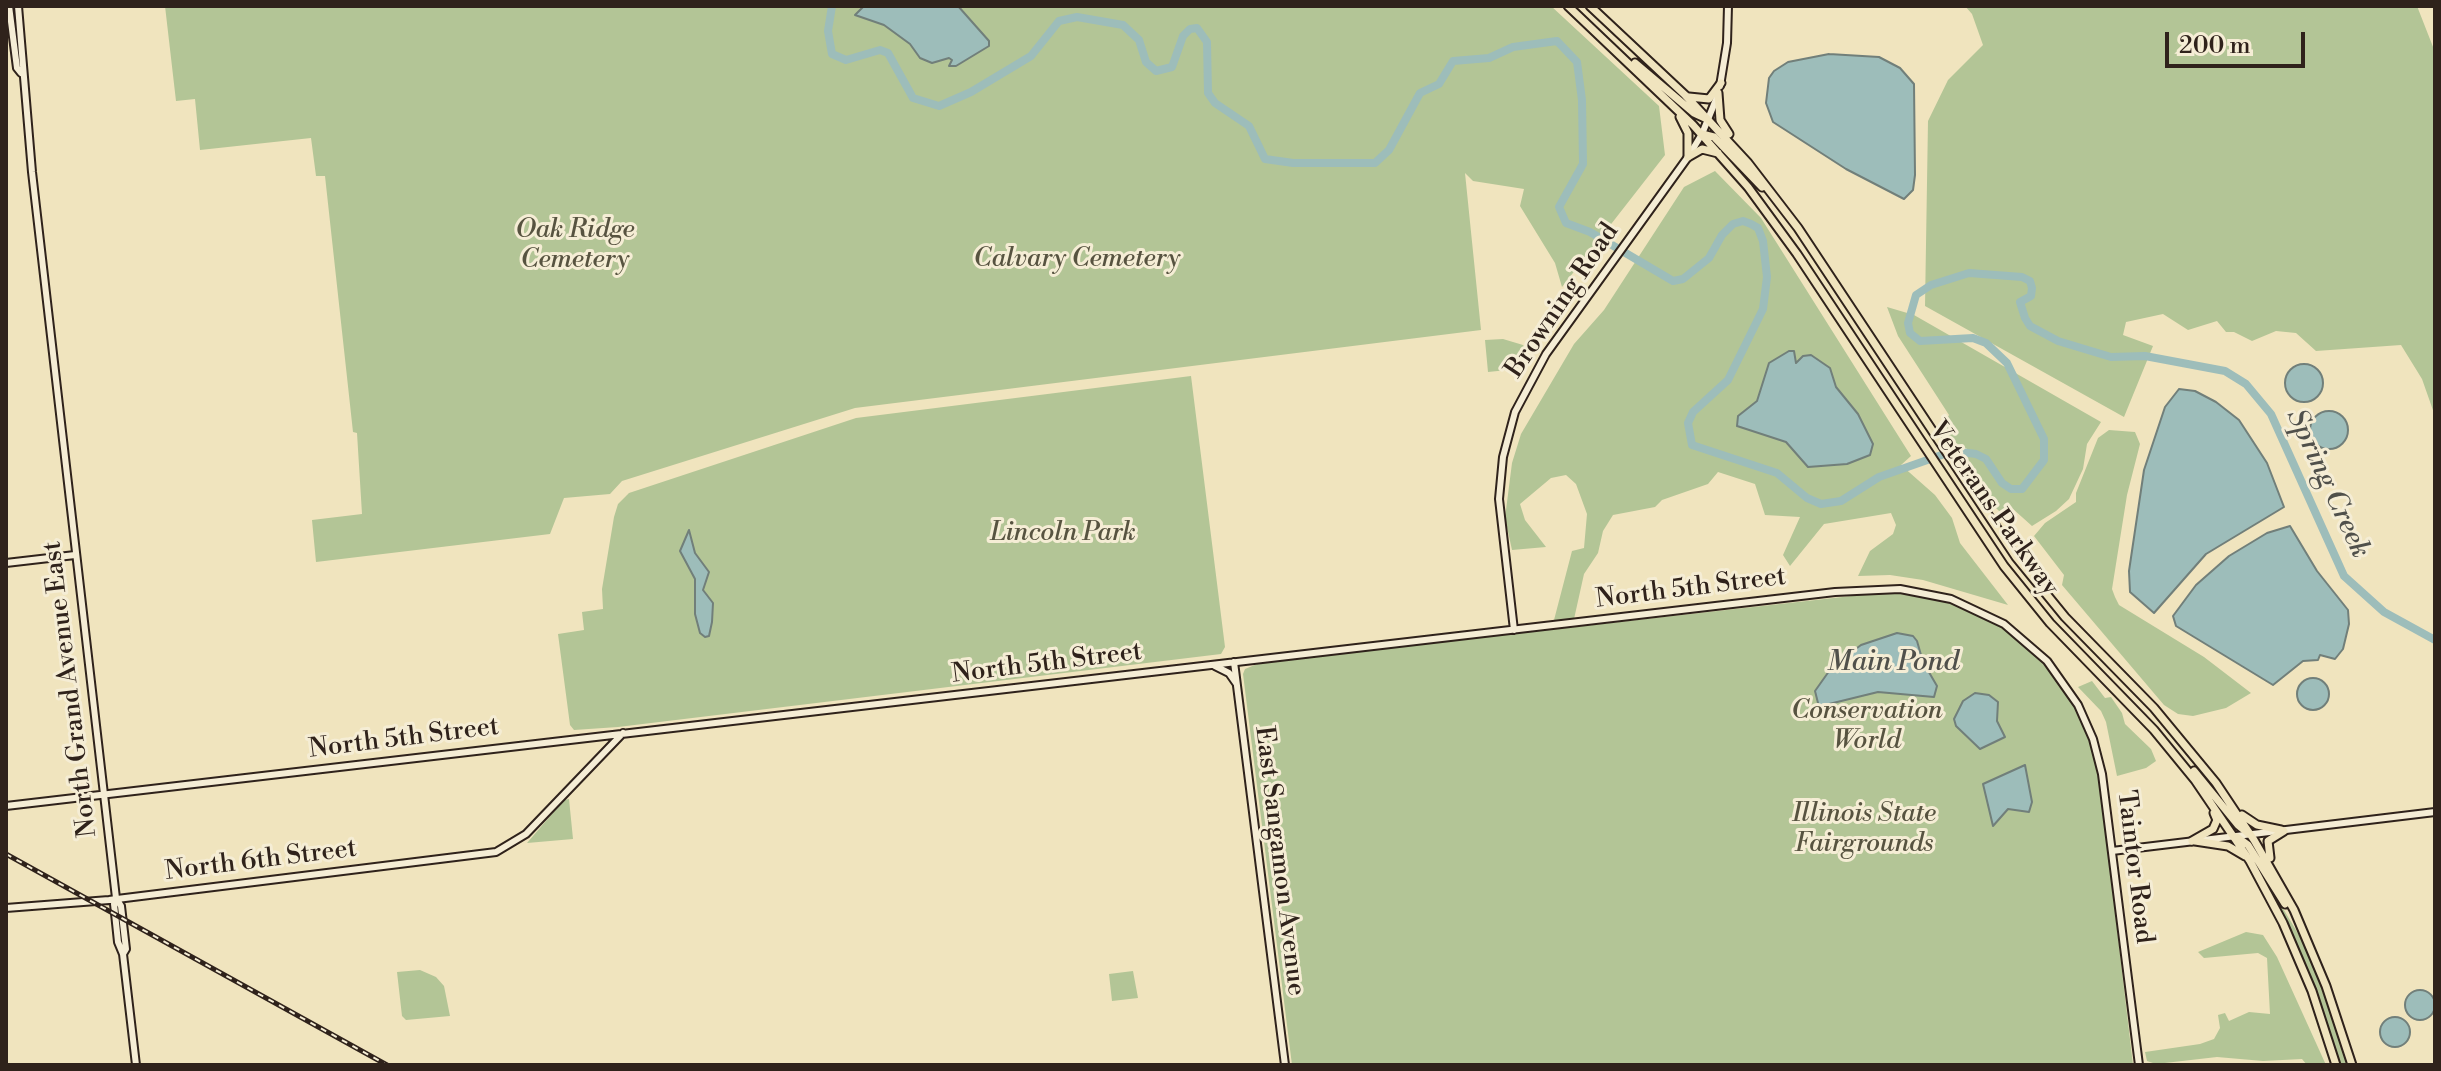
<!DOCTYPE html>
<html>
<head>
<meta charset="utf-8">
<style>
  body { margin:0 }
  #map { position:relative; width:2441px; height:1071px; overflow:hidden; background:#f0e4be; font-family:"Libre Bodoni",serif }
  canvas { display:block }
  .frame { position:absolute; inset:0; border:8px solid #2f221b; pointer-events:none }
  .scale { position:absolute; left:2165px; top:32px; width:140px; height:36px; box-sizing:border-box; border:4px solid #2f221b; border-top:0; padding-left:10px; font-size:24px; line-height:28px; white-space:nowrap; color:#2f221b; -webkit-text-stroke:6px #f5edd5; paint-order:stroke }
</style>
</head>
<body>
<div id="map">
<canvas width="2441" height="1071"></canvas>
<div class="frame"></div>
<div class="scale">200 m</div>
</div>
<script>
const ctx = document.querySelector('canvas').getContext('2d');
ctx.lineJoin = 'round';
function fill(path, color) { ctx.fillStyle = color; ctx.fill(path, 'evenodd'); }
const poly = rows => new Path2D(rows.map(r => 'M' + r).join(''));
function strokePath(path, color, width, dash) { ctx.strokeStyle = color; ctx.lineWidth = width; ctx.lineCap = dash ? 'butt' : 'round'; ctx.setLineDash(dash || []); ctx.stroke(path); }
function drawText(font, color, halo, rows, align = 'center') {
  ctx.font = font + ' "Libre Bodoni",serif'; ctx.lineWidth = 6; ctx.setLineDash([]); ctx.textBaseline = 'middle'; ctx.strokeStyle = halo; ctx.fillStyle = color; for (const [text, x, y, turn = 0] of rows) {
    ctx.save(); ctx.translate(x, y); ctx.rotate((+turn || 0) * Math.PI / 180); ctx.textAlign = isNaN(turn) ? turn : align; if (halo) ctx.strokeText(text, 0, 0); ctx.fillText(text, 0, 0); ctx.restore();
  }
}
fill(poly([
  [165,6,1551,6,1659,106,1665,155,1562,287,1555,263,1520,206,1524,189,1473,181,1465,173,1481,330,855,408,622,481,610,494,564,498,550,534,316,562,312,520,362,514,357,433,353,432,325,176,316,176,311,138,200,150,195,99,176,101],
  [1965,6,2417,6,2435,52,2435,416,2422,379,2401,345,2316,351,2296,333,2276,331,2252,341,2234,332,2226,332,2217,321,2188,330,2163,314,2126,322,2123,335,2153,346,2124,417,1925,306,1928,121,1948,80,1983,45,1972,14],
  [1715,171,1761,218,1911,456,1901,465,1935,495,1952,518,1960,543,2008,605,1923,580,1890,575,1858,576,1870,551,1893,534,1896,525,1891,513,1824,524,1790,566,1783,555,1800,517,1765,515,1755,484,1718,472,1708,484,1662,500,1655,507,1613,515,1603,531,1598,553,1584,574,1574,619,1554,620,1572,551,1584,548,1587,514,1576,484,1566,475,1551,478,1520,504,1525,520,1546,547,1512,550,1505,518,1512,463,1521,434,1574,344,1604,310,1684,187],
  [1887,307,1914,315,2101,422,2087,444,2083,469,2069,499,2056,511,2032,526,2013,509,2006,518,1980,492,1957,457,1967,448,1950,448,1940,430,1949,415,1898,336],
  [1503,339,1523,345,1527,351,1526,361,1517,369,1488,372,1485,340],
  [1191,376,1225,647,1221,654,618,727,574,730,570,725,558,634,584,630,582,612,603,609,602,589,614,517,618,504,629,493,856,418],
  [2109,430,2135,432,2140,444,2127,495,2112,589,2115,597,2119,605,2204,657,2251,693,2226,708,2193,716,2178,714,2164,705,2062,585,2064,575,2034,536,2045,523,2076,502,2076,493,2098,438],
  [1887,592,1942,600,1993,621,2040,658,2064,687,2085,727,2098,767,2133,1065,1292,1065,1243,674,1245,669,1262,662],
  [2092,681,2105,698,2111,697,2122,713,2125,724,2151,749,2156,761,2146,768,2117,776,2106,722,2101,711,2078,687],
  [569,799,573,839,527,843,564,800],
  [2261,872,2308,950,2348,1065,2340,1065,2303,957],
  [2246,932,2263,935,2277,957,2326,1065,2307,1065,2302,1059,2263,1061,2217,1057,2156,1064,2147,1061,2145,1052,2200,1044,2214,1039,2220,1028,2218,1015,2225,1013,2229,1021,2249,1012,2270,1014,2267,958,2258,953,2204,958,2198,952],
  [420,970,436,977,444,986,450,1016,406,1020,402,1016,397,972],
  [1133,971,1138,998,1112,1001,1109,974]
]), '#b3c596');
const water = poly([
  [864,6,958,6,989,41,989,46,956,66,949,66,952,60,949,58,932,63,920,58,910,44,884,25,855,15,864,6],
  [1829,54,1879,57,1900,68,1914,84,1915,175,1913,190,1904,199,1846,169,1773,122,1766,103,1769,78,1774,71,1788,62,1829,54],
  [1789,351,1794,351,1796,363,1803,356,1811,355,1830,368,1836,387,1858,414,1873,444,1870,455,1847,464,1808,467,1786,442,1737,426,1738,416,1757,401,1769,363,1789,351],
  '2285 383a19 19 0 1 1 38 0a19 19 0 1 1-38 0Z',
  [2179,389,2195,391,2216,402,2239,420,2267,463,2284,507,2206,554,2154,613,2130,592,2129,571,2144,470,2165,407,2179,389],
  '2310 430a19 19 0 1 1 38 0a19 19 0 1 1-38 0Z',
  [2290,526,2317,571,2348,610,2349,624,2343,649,2335,659,2320,655,2318,660,2303,661,2273,685,2176,626,2173,616,2196,585,2229,556,2267,533,2290,526],
  [689,530,695,553,709,572,703,590,713,603,712,622,709,636,705,637,700,633,695,614,695,579,680,551,689,530],
  [1897,633,1913,636,1917,641,1923,662,1937,686,1934,697,1878,692,1829,704,1824,712,1820,711,1815,691,1832,667,1861,645,1897,633],
  '2297 694a16 16 0 1 1 32 0a16 16 0 1 1-32 0Z',
  [1975,693,1989,695,1998,702,1997,721,2005,737,1980,749,1956,726,1954,719,1963,701,1975,693],
  [2025,765,2032,802,2029,812,2008,809,1993,826,1983,784,2025,765],
  '2405 1005a15 15 0 1 1 30 0a15 15 0 1 1-30 0Z',
  '2380 1032a15 15 0 1 1 30 0a15 15 0 1 1-30 0Z'
]);
fill(water, '#9dbdba');
strokePath(water, '#717f7a', 2);
strokePath(poly([
  [832,6,828,31,832,54,846,60,880,50,888,53,913,98,939,106,971,92,1031,56,1059,21,1077,17,1123,25,1139,40,1146,62,1156,71,1172,67,1183,36,1190,29,1197,28,1207,42,1208,93,1215,103,1249,126,1265,159,1293,163,1375,163,1389,150,1420,93,1439,84,1453,61,1489,58,1513,47,1557,41,1577,62,1582,100,1583,164,1559,207,1566,223,1590,232,1673,281,1683,279,1709,258,1722,235,1733,224,1743,221,1751,224,1758,228,1763,241,1767,277,1763,309,1728,380,1693,412,1688,423,1692,445,1777,473,1807,498,1821,504,1841,501,1879,477,1953,451,1976,454,1986,459,2002,483,2011,489,2022,489,2044,460,2044,439,2007,363,1986,343,1973,338,1920,341,1910,333,1908,323,1916,295,1931,285,1969,273,2022,277,2030,281,2032,288,2031,296,2020,302,2025,318,2030,326,2058,341,2111,357,2145,356,2225,371,2246,384,2271,414,2344,576,2384,612,2435,640]
]), '#9dbdba', 8);
const secondary = poly([
  [9,6,17,68,21,73],
  [18,6,32,172,116,898,114,904,118,942,123,954],
  [1720,86,1727,43,1728,6],
  [6,563,75,555],
  [1514,630,1499,499,1503,457,1515,412,1546,354,1688,157,1702,134,1717,97],
  [1234,662,1285,1065],
  [1215,666,1229,673,1236,683],
  [6,806,1835,592,1900,589,1951,599,2004,624,2047,661,2078,705,2093,739,2102,774,2139,1065],
  [2112,851,2435,812],
  [116,898,121,906,126,949,123,954,136,1065],
  [6,908,109,900,496,852,526,834,623,733]
]);
const highway = poly([
  [1568,6,1693,125,1748,187,1797,254,2004,566,2050,623,2154,730,2195,780,2250,861,2283,923,2312,991,2336,1065],
  [1590,6,1685,95,1748,163,1798,228,2016,557,2065,617,2154,708,2216,783,2254,840,2294,910,2326,986,2352,1065],
  [1635,63,1694,113,1707,119],
  [1718,93,1720,120,1729,134],
  [1689,97,1709,99,1721,83],
  [1680,117,1688,133,1688,157],
  [1702,134,1714,137,1762,187],
  [1688,157,1702,149,1718,153],
  [2194,771,2238,825,2249,834],
  [2242,815,2257,825,2281,830],
  [2237,837,2248,845,2285,904],
  [2192,841,2213,829,2217,820,2214,813],
  [2195,841,2228,846,2245,856],
  [2270,858,2268,841,2284,831]
]);
strokePath(secondary, '#2f221b', 10);
strokePath(highway, '#2f221b', 11);
strokePath(secondary, '#f5edd5', 6);
strokePath(highway, '#f0e4be', 7);
const rail = poly([
  [6,854,387,1065]
]);
strokePath(rail, '#2f221b', 5);
strokePath(rail, '#f5edd5', 2, [6]);
drawText('italic 26px', '#575340', '#f5edd5', [
  ["Oak Ridge",575,231],
  ["Cemetery",575,261],
  ["Calvary Cemetery",1077,260],
  ["Lincoln Park",1063,534],
  ["Conservation",1867,712],
  ["World",1867,742],
  ["Illinois State",1864,815],
  ["Fairgrounds",1864,845]
]);
drawText('26px', '#2f221b', '#f5edd5', [
  ["Browning Road",1563,301,-56],
  ["Veterans Parkway",1993,509,55],
  ["North 5th Street",1691,589,-7],
  ["North 5th Street",1047,664,-7],
  ["North Grand Avenue East",71,689,-97],
  ["North 5th Street",404,739,-7],
  ["North 6th Street",261,861,-7],
  ["East Sangamon Avenue",1279,861,83],
  ["Taintor Road",2134,867,83]
]);
drawText('italic 28px', '#50504b', '#f5edd5', [
  ["Spring Creek",2327,484,65],
  ["Main Pond",1893,663]
]);
</script>
</body>
</html>
